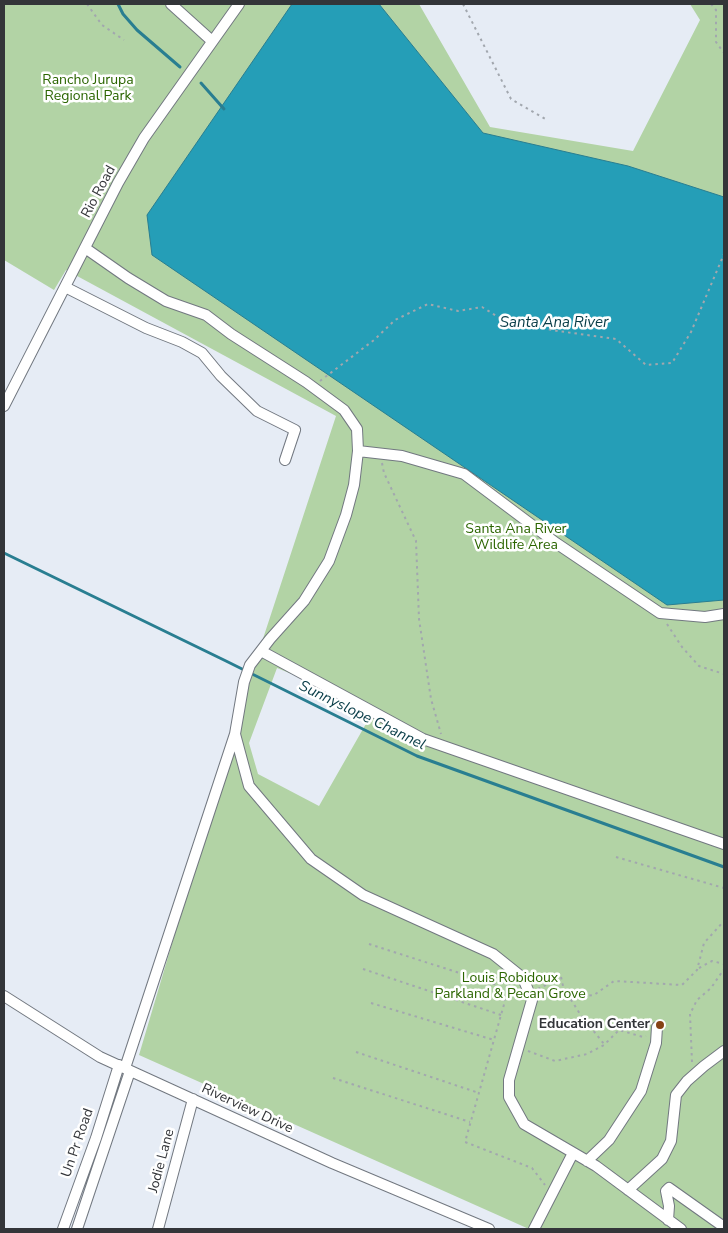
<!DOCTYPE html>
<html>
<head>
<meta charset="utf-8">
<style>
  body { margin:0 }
  #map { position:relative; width:728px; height:1233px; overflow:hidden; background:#e6ecf5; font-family:"Nunito Sans",sans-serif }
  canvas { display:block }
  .frame { position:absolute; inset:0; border:5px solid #333539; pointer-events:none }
</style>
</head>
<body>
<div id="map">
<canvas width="728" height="1233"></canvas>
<div class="frame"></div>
</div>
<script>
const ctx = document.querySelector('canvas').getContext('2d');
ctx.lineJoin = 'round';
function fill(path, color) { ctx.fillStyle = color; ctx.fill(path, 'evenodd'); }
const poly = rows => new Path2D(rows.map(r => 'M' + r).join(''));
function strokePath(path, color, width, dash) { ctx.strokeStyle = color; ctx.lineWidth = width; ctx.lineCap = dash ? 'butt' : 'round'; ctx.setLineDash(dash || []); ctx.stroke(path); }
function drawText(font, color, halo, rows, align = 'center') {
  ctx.font = font + ' "Nunito Sans",sans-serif'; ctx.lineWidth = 5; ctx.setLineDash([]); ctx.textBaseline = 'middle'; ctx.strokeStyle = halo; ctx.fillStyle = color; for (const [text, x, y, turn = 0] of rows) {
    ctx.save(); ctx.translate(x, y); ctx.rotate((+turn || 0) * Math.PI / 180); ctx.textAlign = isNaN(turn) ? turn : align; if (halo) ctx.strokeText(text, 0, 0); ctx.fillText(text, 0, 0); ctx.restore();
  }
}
fill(poly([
  [4,4,419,4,490,127,633,151,700,20,690,4,724,4,724,1229,529,1229,139,1055,256,660,336,416,66,270,54,290,4,260],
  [277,668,375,708,319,806,258,774,249,743]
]), '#b2d3a5');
const water = poly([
  [292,4,379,4,483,133,628,166,724,197,724,600,667,605,152,255,147,215,292,4]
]);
fill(water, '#259eb7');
strokePath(water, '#297e91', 1);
strokePath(poly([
  [118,4,123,14,137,30,180,67],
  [201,83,224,109],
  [4,553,226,661,417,756,724,867]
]), '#297e91', 3);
const minor = poly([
  [171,4,212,41],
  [85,248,128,278,166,301,206,315,231,334,306,382,344,410,357,429,358,451,354,485,346,515,329,561,304,601,270,639,250,665,244,682,235,734,249,786,311,859,363,895,493,954,523,978,532,1000,509,1080,509,1097,524,1124,596,1166,681,1229],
  [65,287,146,328,182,342,202,353,221,376,257,411,295,430,285,460],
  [4,406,118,183,144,138,239,4],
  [358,451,402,456,464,474,556,543,660,613,705,617,724,614],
  [261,651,423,739,724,844],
  [4,996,100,1057,332,1163,489,1229],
  [125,1068,235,734],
  [587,1161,609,1140,641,1091,656,1043,657,1027],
  [628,1190,662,1159,671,1141,676,1095,687,1081,704,1066,724,1051],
  [668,1220,669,1206,666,1191,669,1188,724,1227],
  [63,1229,96,1138,119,1065],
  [77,1229,130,1071],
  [158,1229,193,1099],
  [534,1229,573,1153]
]);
strokePath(minor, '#727880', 12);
strokePath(poly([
  [87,4,102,25,124,40],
  [463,4,511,99,547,120],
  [711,4,716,10,716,42,724,53],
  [320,381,374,340,395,320,428,304,458,311,482,307,503,320,558,331,616,339,646,365,672,363,691,332,724,254],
  [382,463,384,473,416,541,419,619,431,699,441,734],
  [667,624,682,647,699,666,724,674],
  [616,857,724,888],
  [369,944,497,985,505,1001,465,1142,532,1168,545,1185],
  [699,968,712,961,724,964],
  [363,969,501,1015],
  [538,989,561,977,565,995,570,998,580,1014,604,1044],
  [570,998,594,995,614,981,682,985,697,970,704,943,724,921],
  [371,1003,494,1040],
  [528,1051,555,1061,587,1054,604,1045,619,1030,643,1037,646,1036],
  [356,1052,479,1093],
  [692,1062,690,1014,697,1000,711,988,724,969],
  [333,1078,470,1122]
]), '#a2a7ae', 2, [2.5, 4]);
strokePath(minor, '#fff', 10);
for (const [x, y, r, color] of [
  [660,1025,5,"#864215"]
]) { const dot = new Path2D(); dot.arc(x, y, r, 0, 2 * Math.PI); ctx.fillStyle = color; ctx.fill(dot); strokePath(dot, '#fff', 2); }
drawText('14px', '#2b6500', '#fff', [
  ["Rancho Jurupa",88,81],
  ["Regional Park",88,97],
  ["Santa Ana River",516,530],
  ["Wildlife Area",516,546],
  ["Louis Robidoux",510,979],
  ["Parkland & Pecan Grove",510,995]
]);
drawText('14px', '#333539', '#fff', [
  ["Rio Road",99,192,-62],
  ["Riverview Drive",247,1109,25],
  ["Un Pr Road",78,1143,-71],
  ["Jodie Lane",162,1161,-75]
]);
drawText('bold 14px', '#333539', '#fff', [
  ["Education Center",650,1025]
], 'right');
drawText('italic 15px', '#083c47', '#fff', [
  ["Santa Ana River",554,323],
  ["Sunnyslope Channel",362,716,26]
]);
</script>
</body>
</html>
